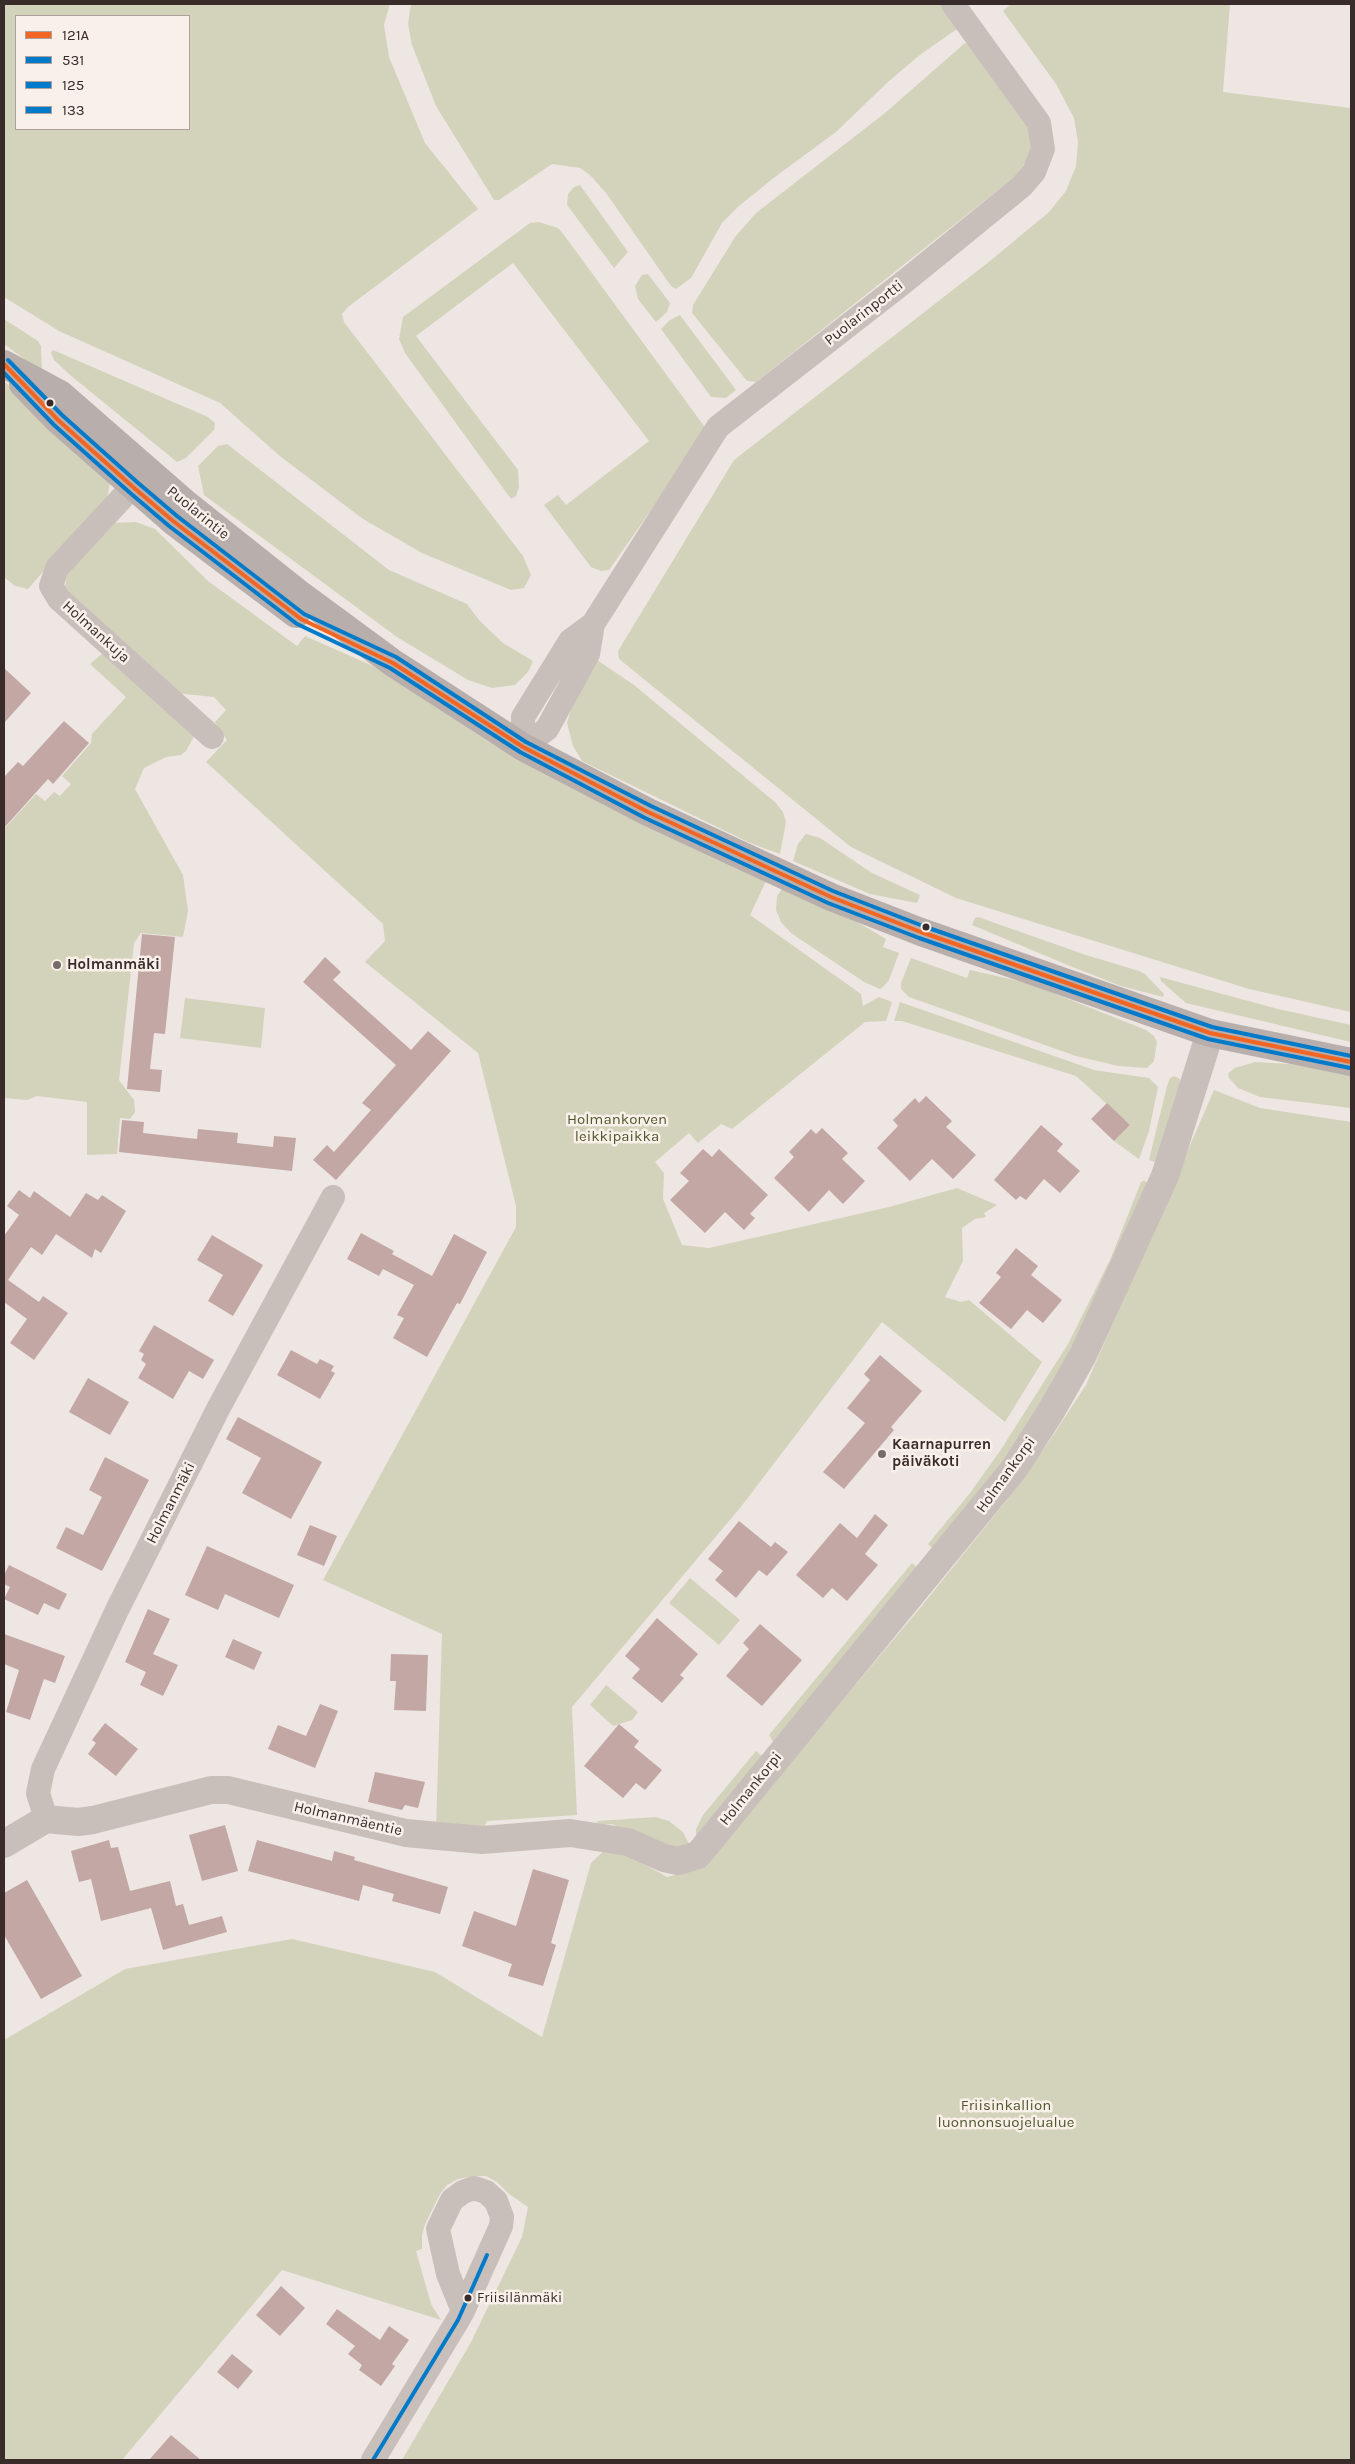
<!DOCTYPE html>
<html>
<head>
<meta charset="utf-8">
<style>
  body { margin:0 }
  #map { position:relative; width:1355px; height:2464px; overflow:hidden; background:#eee6e2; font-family:Karla,sans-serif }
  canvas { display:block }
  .frame { position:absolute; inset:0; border:5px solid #382b29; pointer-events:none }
  .legend { position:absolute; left:15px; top:15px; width:175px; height:115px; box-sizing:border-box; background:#faf0ea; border:1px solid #aca19d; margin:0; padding:6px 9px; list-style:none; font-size:15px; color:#382b29 }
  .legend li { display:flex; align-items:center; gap:10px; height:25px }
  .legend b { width:25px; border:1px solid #aca19d }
</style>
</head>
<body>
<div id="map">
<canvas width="1355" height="2464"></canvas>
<div class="frame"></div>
<ul class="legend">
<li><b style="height:6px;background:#f26522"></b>121A</li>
<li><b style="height:6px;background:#007ac9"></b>531</li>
<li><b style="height:6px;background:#007ac9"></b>125</li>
<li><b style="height:6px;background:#007ac9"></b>133</li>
</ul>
</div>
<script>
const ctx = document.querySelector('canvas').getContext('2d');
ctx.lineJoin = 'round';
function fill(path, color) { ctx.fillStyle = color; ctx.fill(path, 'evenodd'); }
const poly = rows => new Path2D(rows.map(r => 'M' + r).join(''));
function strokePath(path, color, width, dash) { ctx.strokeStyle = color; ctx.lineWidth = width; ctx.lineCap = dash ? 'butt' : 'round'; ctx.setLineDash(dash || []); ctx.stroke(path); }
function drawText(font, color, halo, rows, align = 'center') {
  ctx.font = font + ' Karla,sans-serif'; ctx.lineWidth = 5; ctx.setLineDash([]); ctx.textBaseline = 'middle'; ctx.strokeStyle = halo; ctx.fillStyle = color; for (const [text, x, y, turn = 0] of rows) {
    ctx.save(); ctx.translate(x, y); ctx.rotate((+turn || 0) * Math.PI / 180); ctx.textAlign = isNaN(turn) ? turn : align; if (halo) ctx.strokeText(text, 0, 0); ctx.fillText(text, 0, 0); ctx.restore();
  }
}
fill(poly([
  [4,4,390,4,384,25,389,57,425,143,478,209,348,307,342,314,344,322,523,556,531,575,524,588,511,590,422,553,363,519,281,457,220,403,59,331,4,297],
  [16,16,189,16,189,129,16,129],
  [411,4,940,4,947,8,960,27,921,54,888,82,836,132,775,177,739,206,722,223,691,278,676,289,671,286,606,193,590,175,580,168,552,164,499,200,494,200,436,106,412,45,408,24],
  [1011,4,1230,4,1223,92,1351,108,1351,1012,1249,989,956,898,851,847,619,659,618,651,734,460,990,261,1049,212,1066,191,1076,166,1078,141,1074,118,1056,84,1003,11],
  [965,43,972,43,1028,126,1033,141,1029,156,1018,174,756,382,747,381,692,313,693,305,735,237,756,213,885,113],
  [580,185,628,252,614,268,567,205,568,194,574,187],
  [539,222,558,228,564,235,704,426,703,436,609,570,601,571,591,567,544,505,558,495,566,505,649,441,513,263,416,336,518,470,519,487,516,496,511,499,405,353,399,339,403,317,530,223],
  [648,274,670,303,667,312,656,322,638,299,635,286,642,275],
  [680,315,736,390,726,398,711,397,661,329,670,320],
  [4,319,38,341,41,346,42,372,4,344],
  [53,350,208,417,215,423,214,430,186,458,177,462,70,375,54,360,51,353],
  [4,381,94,461,111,478,107,498,28,589,15,586,4,577],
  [227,444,389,570,467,604,479,620,503,643,533,661,528,672,515,685,492,688,468,680,397,637,204,495,198,466,218,446],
  [136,522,155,529,208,581,297,646,305,636,373,666,492,744,602,801,767,879,750,915,861,994,863,1006,879,997,892,1002,886,1021,865,1022,732,1129,721,1124,698,1143,689,1133,655,1162,664,1173,663,1199,682,1245,709,1248,889,1207,957,1188,997,1205,984,1213,986,1217,975,1219,962,1228,963,1261,945,1297,961,1302,969,1300,1042,1362,1005,1422,882,1322,740,1508,572,1707,577,1815,487,1821,482,1831,436,1828,442,1634,323,1580,516,1227,516,1206,478,1053,365,962,385,941,383,924,206,762,227,740,215,722,226,710,214,697,174,693,71,601,65,588,67,573,110,523],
  [103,653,195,735,186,751,181,755,166,757,144,768,135,789,183,875,188,911,183,937,141,933,134,943,119,1080,134,1100,135,1112,130,1119,120,1118,117,1154,87,1155,87,1102,37,1096,27,1100,4,1098,4,829,36,794,45,801,54,792,60,796,71,784,62,776,91,743,92,734,126,697,90,664],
  [597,660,634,685,776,803,783,812,786,822,780,854,750,843,582,761,573,746,567,723,577,689],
  [806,834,820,838,872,873,920,895,917,903,870,894,793,861,798,844],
  [784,886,820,900,886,939,883,947,899,953,889,980,884,986,880,989,864,982,791,933,781,922,776,910,777,896],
  [978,917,1086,955,1139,971,1145,974,1164,994,1163,997,1121,986,1070,966,972,925,975,918],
  [911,958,967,978,970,970,1028,983,1146,1030,1154,1036,1157,1042,1154,1061,1147,1068,1118,1066,1076,1056,909,997,901,989,901,983],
  [1160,977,1278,1009,1351,1025,1351,1042,1186,1003,1161,981],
  [185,998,265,1008,261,1048,180,1038],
  [900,1002,1094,1070,1149,1078,1158,1087,1149,1131,1139,1159,1114,1141,1130,1125,1076,1076,902,1021,894,1021],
  [1255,1062,1308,1065,1351,1072,1351,1108,1260,1097,1238,1088,1229,1078,1228,1073,1235,1068],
  [1174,1076,1180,1079,1178,1106,1160,1164,1149,1160,1167,1086,1170,1078],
  [1214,1090,1260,1108,1351,1122,1351,2460,402,2460,470,2344,522,2237,528,2207,509,2194,497,2182,486,2176,475,2176,458,2179,447,2185,440,2194,425,2224,422,2235,422,2249,416,2251,431,2304,441,2320,282,2270,122,2460,4,2460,4,2040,125,1969,292,1939,435,1972,542,2037,591,1863,610,1845,667,1877,691,1871,748,1813,920,1608,1007,1500,1048,1443,1086,1385],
  [1144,1181,1153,1185,1080,1346,1009,1464,932,1548,928,1544,970,1493,1000,1451,1068,1344,1110,1260,1141,1182],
  [912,1563,921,1571,774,1743,769,1735],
  [690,1578,740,1620,719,1645,669,1603],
  [606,1685,638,1712,632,1720,613,1726,590,1705],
  [756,1751,763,1757,699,1838,696,1835,696,1829,703,1815],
  [656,1817,669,1821,683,1832,689,1844,671,1850,612,1824,598,1825,597,1821]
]), '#d3d3bc');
fill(poly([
  [4,668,31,693,4,723],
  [64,721,89,743,53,784,48,779,4,828,4,777,18,762,23,766],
  [142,934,175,937,165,1034,154,1033,150,1069,162,1070,160,1092,127,1089],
  [325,957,341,972,333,980,411,1050,428,1031,451,1051,336,1180,313,1160,327,1145,334,1152,371,1110,362,1103,396,1065,303,982],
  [926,1096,952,1121,946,1127,976,1155,953,1179,932,1159,910,1181,877,1148,898,1126,893,1120,915,1098,919,1103],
  [1107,1103,1130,1125,1114,1141,1091,1119],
  [122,1120,144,1122,143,1133,197,1139,198,1129,238,1133,237,1143,273,1147,274,1136,296,1138,292,1171,119,1152],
  [1041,1125,1063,1144,1057,1151,1080,1171,1060,1193,1044,1179,1026,1200,1020,1196,1016,1200,994,1180],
  [822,1128,848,1153,842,1159,865,1181,843,1204,829,1190,809,1212,774,1178,794,1157,789,1152,811,1129,816,1134],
  [703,1149,712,1157,719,1149,768,1195,750,1214,755,1218,744,1230,725,1212,705,1233,670,1200,689,1181,680,1173],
  [19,1190,30,1198,34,1191,70,1217,86,1193,98,1200,102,1195,126,1211,101,1253,95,1249,92,1258,56,1234,42,1255,31,1247,8,1280,39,1302,43,1296,68,1313,34,1360,10,1343,27,1319,4,1302,4,1236,19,1215,7,1206],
  [361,1233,394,1251,392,1254,432,1276,454,1234,487,1252,460,1304,457,1303,427,1357,393,1338,404,1318,397,1315,414,1285,383,1269,379,1276,347,1259],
  [212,1235,263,1265,233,1316,208,1301,223,1275,197,1260],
  [1016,1248,1038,1266,1031,1275,1062,1300,1043,1323,1027,1310,1011,1329,979,1303,1001,1277,996,1273],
  [154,1325,214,1360,203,1379,189,1371,173,1399,138,1378,146,1364,141,1360,144,1354,139,1351],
  [291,1350,317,1364,320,1359,334,1366,331,1371,335,1373,320,1399,277,1375],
  [880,1355,922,1391,891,1427,894,1430,844,1489,823,1472,865,1423,847,1408,870,1380,864,1374],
  [88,1378,129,1402,110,1435,69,1412],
  [238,1417,322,1462,291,1519,242,1493,261,1458,226,1439],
  [105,1457,149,1480,102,1571,56,1548,66,1527,83,1535,102,1497,89,1490],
  [875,1514,888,1525,865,1554,878,1565,847,1601,832,1588,823,1598,796,1575,840,1523,857,1538],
  [739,1521,771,1547,775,1542,788,1552,767,1576,759,1570,736,1598,715,1580,723,1571,708,1559],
  [310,1525,337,1536,324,1566,297,1555],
  [207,1546,294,1585,279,1618,225,1594,218,1610,185,1595],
  [9,1565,67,1594,59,1610,44,1603,38,1615,4,1599,10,1587,4,1584,4,1575],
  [148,1609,170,1619,153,1654,178,1665,163,1696,140,1685,146,1672,125,1662],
  [657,1618,698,1654,680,1675,684,1678,662,1703,632,1678,640,1669,625,1656],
  [760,1624,802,1660,762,1706,726,1676,749,1649,743,1643],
  [4,1634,65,1656,55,1683,44,1679,30,1720,6,1712,19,1670,4,1664],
  [233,1639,262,1652,254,1670,225,1657],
  [391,1654,428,1655,426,1711,394,1710,396,1681,390,1681],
  [320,1704,338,1711,315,1768,268,1749,278,1725,306,1736],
  [105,1723,138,1749,116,1776,88,1754,96,1743,92,1740],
  [619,1724,639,1741,634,1747,662,1770,645,1790,636,1783,623,1798,584,1766],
  [375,1772,425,1782,418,1808,405,1805,402,1810,368,1802],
  [225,1825,238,1871,202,1881,189,1835],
  [109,1840,111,1848,118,1847,130,1891,170,1881,176,1906,183,1904,189,1925,222,1916,227,1932,163,1950,151,1908,101,1921,91,1879,79,1882,71,1851],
  [257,1840,332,1861,334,1851,355,1857,354,1860,448,1887,440,1914,392,1901,394,1894,363,1885,359,1901,248,1871],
  [533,1869,569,1880,551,1943,556,1945,543,1986,508,1976,512,1964,462,1946,474,1911,516,1926],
  [27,1880,82,1976,41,1999,4,1935,4,1893],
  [281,2286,305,2308,280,2336,256,2315],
  [337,2309,380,2340,389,2326,409,2340,392,2364,395,2366,381,2386,359,2370,362,2365,348,2354,355,2346,326,2324],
  [232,2354,253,2371,238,2389,217,2372],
  [171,2435,201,2460,149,2460]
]), '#c2a7a4');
strokePath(poly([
  [146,472,57,568,51,586,59,599,212,737],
  [523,747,523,717,570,641,593,624,718,427,904,282,1022,186,1034,172,1043,149,1039,123,953,4],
  [523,747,547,729,588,654,593,624],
  [46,1819,38,1793,43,1769,117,1610,218,1409,333,1197],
  [373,2460,458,2320,463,2311,501,2226,502,2217,496,2201,486,2192,474,2188,463,2192,452,2200,438,2229,448,2274,463,2311]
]), '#c8bfbb', 24);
strokePath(poly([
  [4,1844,46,1819,78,1822,93,1820,211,1790,228,1790,406,1833,482,1840,570,1833,628,1842,664,1858,678,1861,698,1855,1014,1469,1050,1413,1083,1355,1165,1176,1210,1033]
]), '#c8bfbb', 28);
strokePath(poly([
  [4,364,60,394,186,504,298,593,393,663,523,747,648,812,831,897,921,932,1210,1033,1351,1062],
  [23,384,58,420,173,521,296,614]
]), '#b8aeac', 28);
strokePath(poly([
  [4,364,58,420,133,487,173,521,301,619,393,663,523,747,648,812,831,897,921,932,1210,1033,1351,1062]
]), '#f26522', 4);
strokePath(poly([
  [4,373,54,425,129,492,169,526,297,624,390,668,520,752,645,818,828,903,919,938,1208,1039,1350,1068]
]), '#007ac9', 4);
strokePath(poly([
  [8,360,62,415,137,482,177,516,304,614,396,657,526,742,651,806,833,891,923,926,1212,1027,1351,1056]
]), '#007ac9', 4);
strokePath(poly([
  [373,2460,458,2320,487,2255]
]), '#007ac9', 4);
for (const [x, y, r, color] of [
  [50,403,4.5,"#382b29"],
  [926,927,4.5,"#382b29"],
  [57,965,5,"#786c6a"],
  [882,1454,5,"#786c6a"],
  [468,2298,4.5,"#382b29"]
]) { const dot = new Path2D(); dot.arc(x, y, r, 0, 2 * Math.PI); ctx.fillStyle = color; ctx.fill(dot); strokePath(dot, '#faf0ea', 2); }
drawText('14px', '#382b29', '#faf0ea', [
  ["Friisilänmäki",477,2298]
], 'left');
drawText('15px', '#382b29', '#faf0ea', [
  ["Puolarinportti",864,313,-38],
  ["Puolarintie",198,513,39],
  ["Holmankuja",96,632,42],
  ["Holmankorpi",1006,1475,-54],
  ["Holmanmäki",171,1503,-63],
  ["Holmankorpi",751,1789,-51],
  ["Holmanmäentie",348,1819,13]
]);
drawText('bold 15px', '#382b29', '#faf0ea', [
  ["Holmanmäki",67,965],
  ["Kaarnapurren",892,1445],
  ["päiväkoti",892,1462]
], 'left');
drawText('15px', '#50572c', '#faf0ea', [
  ["Holmankorven",617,1120],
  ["leikkipaikka",617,1137],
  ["Friisinkallion",1006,2106],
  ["luonnonsuojelualue",1006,2123]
]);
</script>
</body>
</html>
